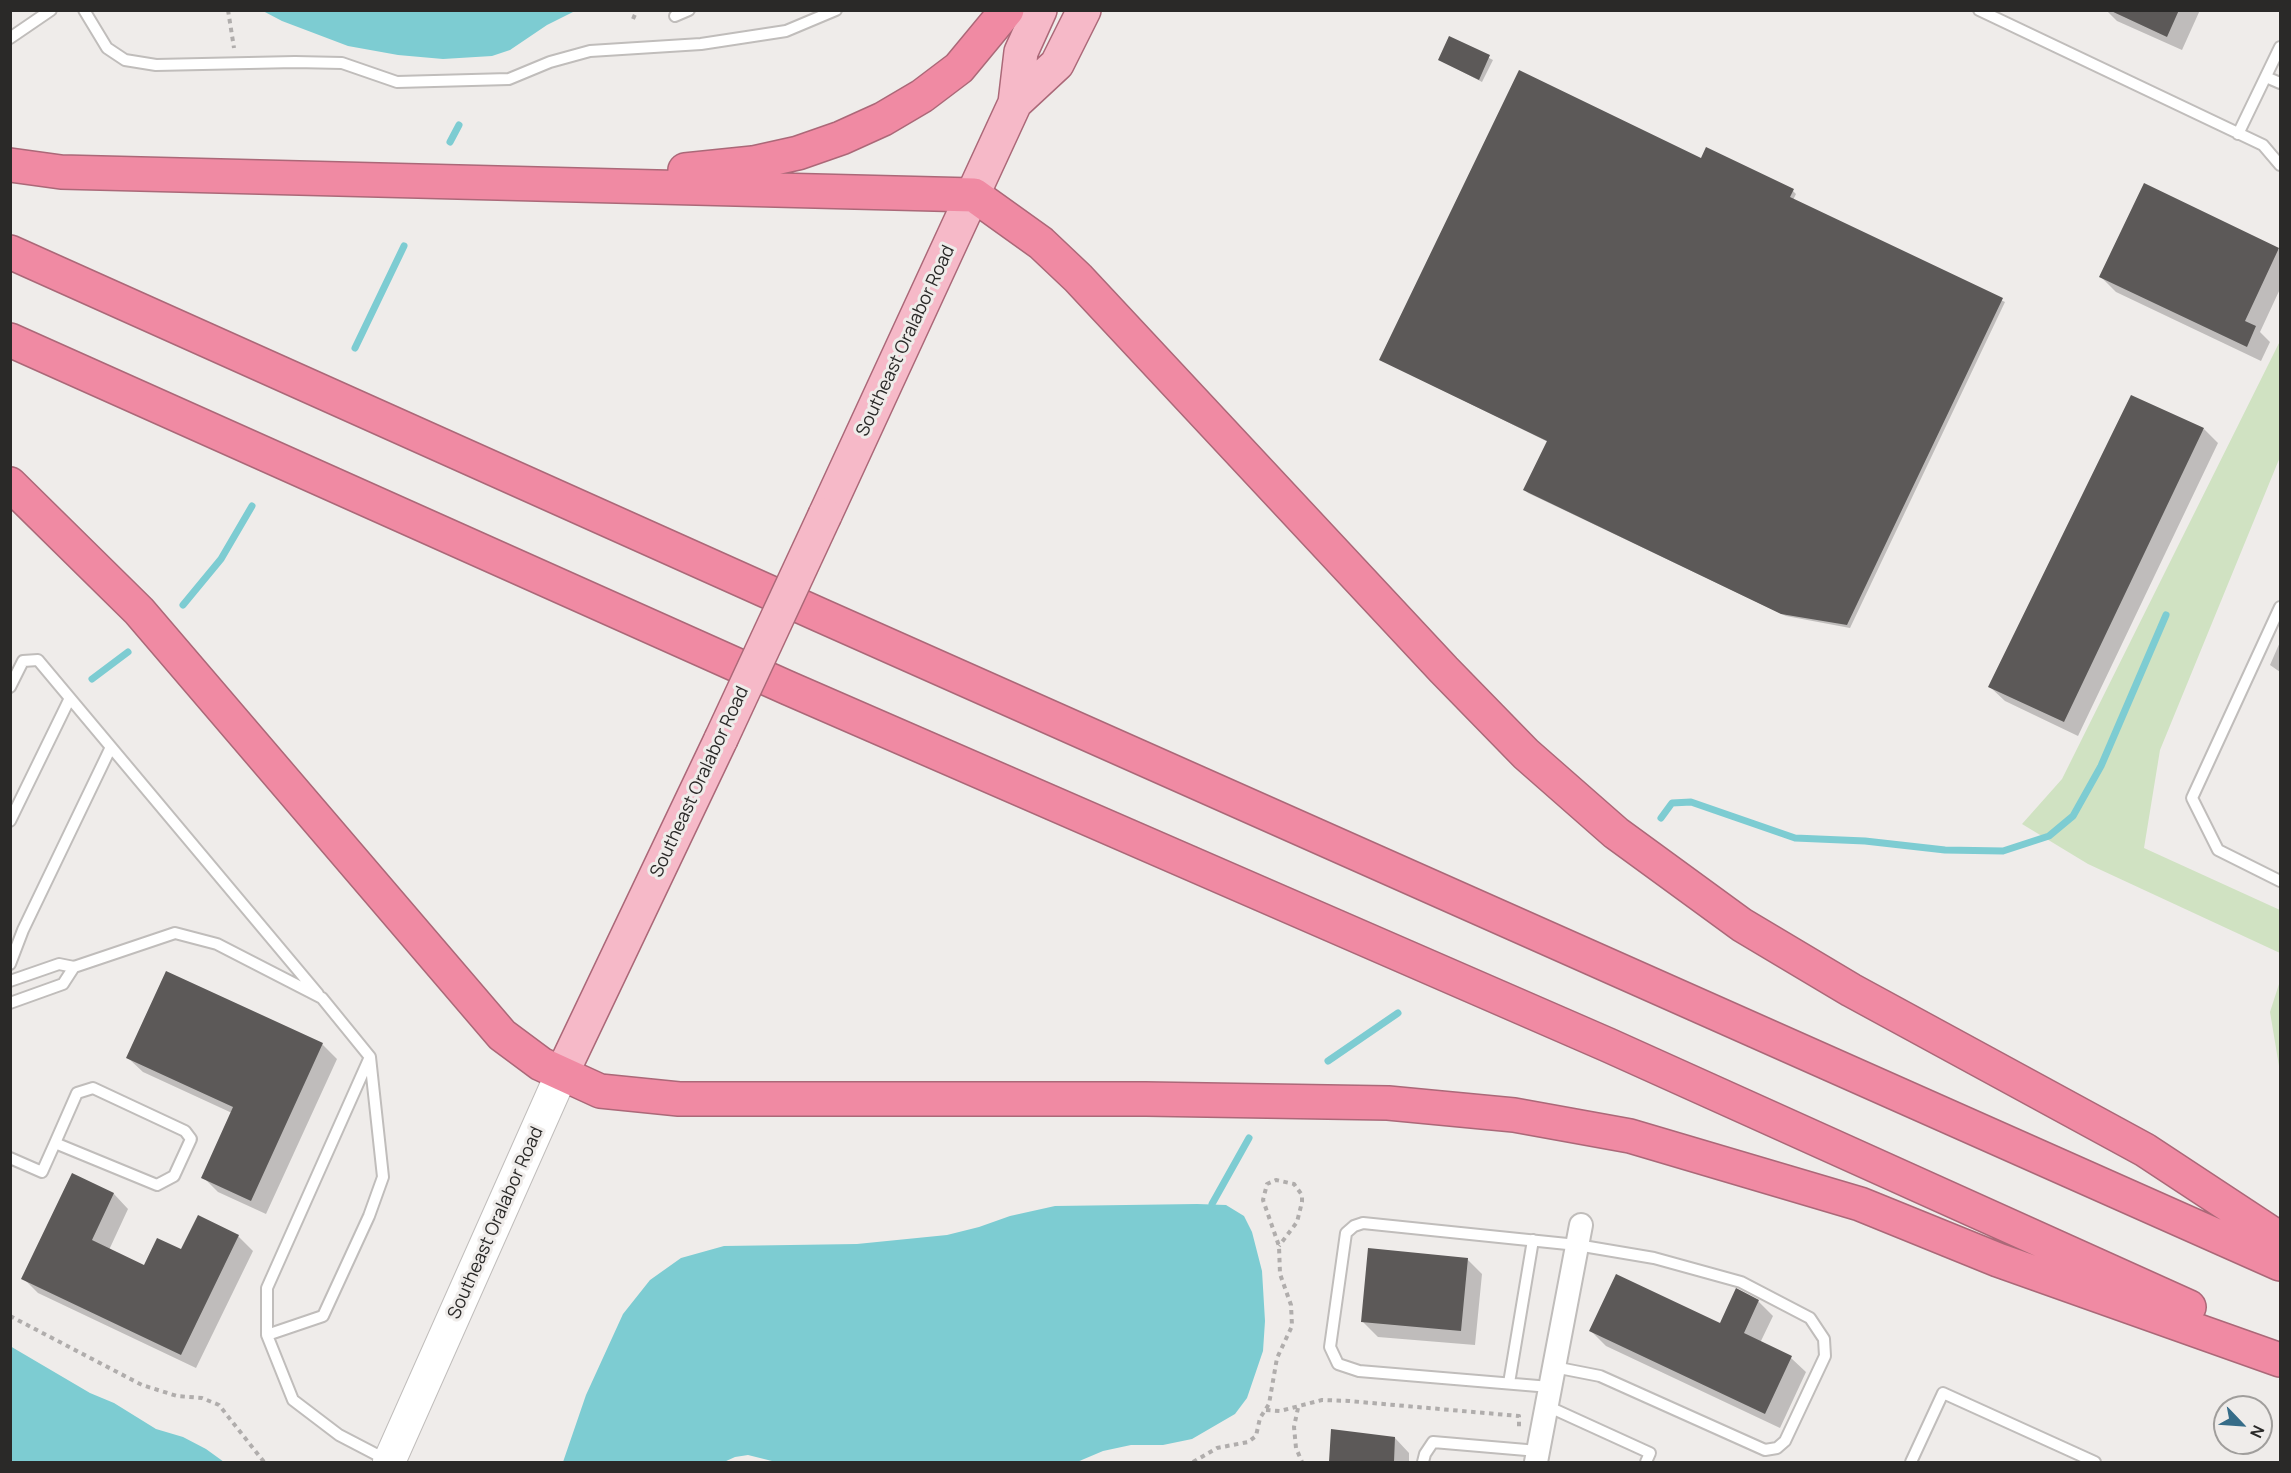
<!DOCTYPE html>
<html>
<head>
<meta charset="utf-8">
<style>
  body { margin:0 }
  #map { position:relative; width:2291px; height:1473px; overflow:hidden; background:#efecea; font-family:Manrope,sans-serif }
  canvas { display:block }
  .frame { position:absolute; inset:0; border:12px solid #2a2928; pointer-events:none }
  .north { position:absolute; left:2213px; top:1395px; width:60px; height:60px; box-sizing:border-box; background:#efecea; border:2px solid #a09e9c; border-radius:50%; rotate:115deg; font-size:16px; font-weight:700; line-height:24px; text-align:center; color:#2a2928 }
  .north::after { content:''; display:block; margin:auto; width:21px; height:27px; background:#366c88; clip-path:polygon(50% 0,100% 100%,50% 72%,0 100%) }
</style>
</head>
<body>
<div id="map">
<canvas width="2291" height="1473"></canvas>
<div class="frame"></div>
<div class="north">N</div>
</div>
<script>
const ctx = document.querySelector('canvas').getContext('2d');
ctx.lineJoin = 'round';
function fill(path, color) { ctx.fillStyle = color; ctx.fill(path, 'evenodd'); }
const poly = rows => new Path2D(rows.map(r => 'M' + r).join(''));
function strokePath(path, color, width, dash) { ctx.strokeStyle = color; ctx.lineWidth = width; ctx.lineCap = dash ? 'butt' : 'round'; ctx.setLineDash(dash || []); ctx.stroke(path); }
function drawText(font, color, halo, rows, align = 'center') {
  ctx.font = font + ' Manrope,sans-serif'; ctx.lineWidth = 6; ctx.setLineDash([]); ctx.textBaseline = 'middle'; ctx.strokeStyle = halo; ctx.fillStyle = color; for (const [text, x, y, turn = 0] of rows) {
    ctx.save(); ctx.translate(x, y); ctx.rotate((+turn || 0) * Math.PI / 180); ctx.textAlign = isNaN(turn) ? turn : align; if (halo) ctx.strokeText(text, 0, 0); ctx.fillText(text, 0, 0); ctx.restore();
  }
}
fill(poly([
  [2280,341,2280,457,2160,750,2144,848,2280,910,2280,953,2088,864,2022,824,2062,779],
  [2280,981,2280,1072,2270,1012]
]), '#d0e2c2');
fill(poly([
  [263,11,575,11,547,25,510,50,492,56,443,59,398,55,348,46,282,21],
  [1197,1204,1226,1205,1244,1216,1252,1232,1262,1271,1265,1321,1263,1351,1247,1398,1235,1414,1192,1439,1163,1445,1131,1445,1103,1451,1077,1462,776,1462,748,1455,735,1457,724,1462,563,1462,586,1395,623,1314,650,1280,681,1258,724,1246,857,1244,947,1235,979,1227,1010,1216,1055,1206],
  [10,1346,90,1393,114,1403,156,1429,183,1437,206,1449,224,1462,11,1462]
]), '#7dccd2');
fill(poly([
  [2106,10,2200,10,2182,50,2117,21],
  [1450,38,1493,60,1482,82,1440,60],
  [1707,149,1793,191,1796,194,1793,200,2005,302,1850,628,1786,616,1528,493,1525,490,1548,442,1381,360,1702,160],
  [2278,249,2280,251,2280,289,2260,332,2270,342,2261,361,2116,292,2101,277],
  [2204,429,2218,443,2078,736,2005,701,1990,687],
  [2280,642,2280,672,2270,665],
  [322,1044,337,1059,266,1214,218,1192,203,1177,232,1113,143,1072,128,1058],
  [73,1175,114,1194,128,1209,109,1250,145,1267,182,1251,199,1217,238,1236,253,1251,196,1368,38,1293,23,1278],
  [1467,1259,1482,1274,1475,1345,1378,1337,1363,1322],
  [1758,1301,1773,1316,1760,1343,1791,1358,1806,1372,1780,1428,1606,1346,1591,1331,1721,1325],
  [1333,1431,1395,1438,1409,1453,1409,1462,1330,1462]
]), '#0003');
strokePath(poly([
  [450,142,459,125],
  [355,348,404,246],
  [183,605,221,559,252,506],
  [92,679,128,652],
  [1661,818,1672,803,1691,802,1795,838,1865,841,1945,850,2003,851,2049,836,2073,816,2101,766,2166,615],
  [1328,1061,1398,1013],
  [1212,1204,1249,1138]
]), '#7dccd2', 7);
fill(poly([
  [2109,10,2179,10,2167,37],
  [1449,36,1490,55,1479,80,1438,60],
  [1519,70,1701,158,1706,147,1794,189,1790,197,2003,298,1847,625,1781,614,1523,490,1547,441,1379,360],
  [2144,183,2279,248,2245,321,2256,326,2247,347,2099,277],
  [2131,395,2204,428,2064,722,1988,687],
  [166,971,323,1043,251,1201,201,1178,233,1107,126,1058],
  [72,1173,114,1193,92,1240,144,1265,157,1238,181,1249,198,1215,239,1235,181,1355,21,1279],
  [1368,1248,1468,1258,1461,1331,1361,1322],
  [1616,1274,1720,1323,1736,1288,1759,1300,1744,1333,1792,1356,1765,1414,1589,1331],
  [1331,1429,1395,1437,1394,1462,1329,1462]
]), '#5c5958');
const lane = poly([
  [84,10,107,48,125,60,156,65,295,62,342,63,397,82,509,79,550,62,590,51,701,44,786,31,836,10],
  [1979,10,2263,145,2280,165],
  [675,16,689,10],
  [10,38,51,10],
  [2266,77,2280,83],
  [2238,134,2280,47],
  [2280,607,2192,798,2218,850,2280,881],
  [10,687,23,661,38,660,318,994],
  [10,821,70,698],
  [10,964,23,930,111,747],
  [74,967,175,933,217,944,322,998,370,1057,383,1177,369,1216,323,1316,267,1335,293,1400,339,1435,387,1460],
  [10,981,59,964,74,967,63,984,10,1003],
  [10,1158,42,1172,55,1143,77,1093,93,1088,185,1131,191,1139,174,1176,157,1185,55,1143],
  [267,1335,267,1288,369,1059],
  [1509,1383,1533,1240],
  [1550,1387,1359,1371,1338,1364,1330,1347,1346,1233,1354,1226,1363,1223,1577,1245,1654,1258,1741,1282,1810,1318,1824,1339,1825,1356,1785,1441,1777,1448,1765,1450,1600,1376,1554,1367],
  [1547,1406,1650,1453,1646,1462],
  [1423,1462,1425,1454,1433,1442,1538,1451],
  [1911,1462,1943,1393,2095,1462]
]);
const street = poly([
  [1536,1462,1581,1225]
]);
const secondary = poly([
  [389,1462,562,1073]
]);
const primary = poly([
  [1015,103,1057,64,1084,10],
  [825,515,1015,103,1021,52,1040,10],
  [562,1073,721,739]
]);
const highway = poly([
  [10,165,61,172,974,195,1041,243,1078,278,1444,670,1526,754,1616,833,1742,925,1851,990,2145,1150,2280,1239],
  [685,170,753,163,798,153,841,138,883,119,922,96,959,68,1007,10],
  [10,252,820,615,2280,1264],
  [10,340,788,688,1608,1045,2189,1307],
  [10,484,139,611,502,1035,541,1064,600,1091,679,1099,1146,1099,1388,1103,1514,1115,1630,1136,1860,1204,1998,1260,2280,1360]
]);
strokePath(lane, '#c0bdbb', 14);
strokePath(street, '#c0bdbb', 26);
strokePath(secondary, '#c0bdbb', 34);
strokePath(primary, '#ab6878', 36);
strokePath(highway, '#ab6878', 36);
strokePath(poly([
  [228,10,234,48],
  [633,19,637,10],
  [10,1316,142,1385,177,1396,202,1398,219,1405,264,1462],
  [1298,1408,1294,1427,1296,1448,1302,1462],
  [1266,1410,1280,1411,1322,1400,1349,1401,1519,1416,1519,1427],
  [1193,1462,1217,1448,1248,1442,1256,1436,1260,1418,1269,1404,1277,1358,1292,1326,1291,1305,1280,1274,1279,1246,1263,1200,1267,1184,1276,1180,1294,1184,1302,1195,1302,1202,1297,1222,1279,1246]
]), '#b0adac', 4, [4.5, 4.5]);
strokePath(lane, '#fff', 10);
strokePath(street, '#fff', 22);
strokePath(secondary, '#fff', 32);
strokePath(primary, '#f6b9c8', 33);
strokePath(highway, '#f08aa3', 33);
const primaryBridge = poly([
  [721,739,825,515]
]);
strokePath(primaryBridge, '#ab6878', 36, []);
strokePath(primaryBridge, '#f6b9c8', 33);
drawText('18px', '#2a2928', '#efecea', [
  ["Southeast Oralabor Road",906,341,-65],
  ["Southeast Oralabor Road",700,782,-65],
  ["Southeast Oralabor Road",496,1223,-66]
]);
</script>
</body>
</html>
